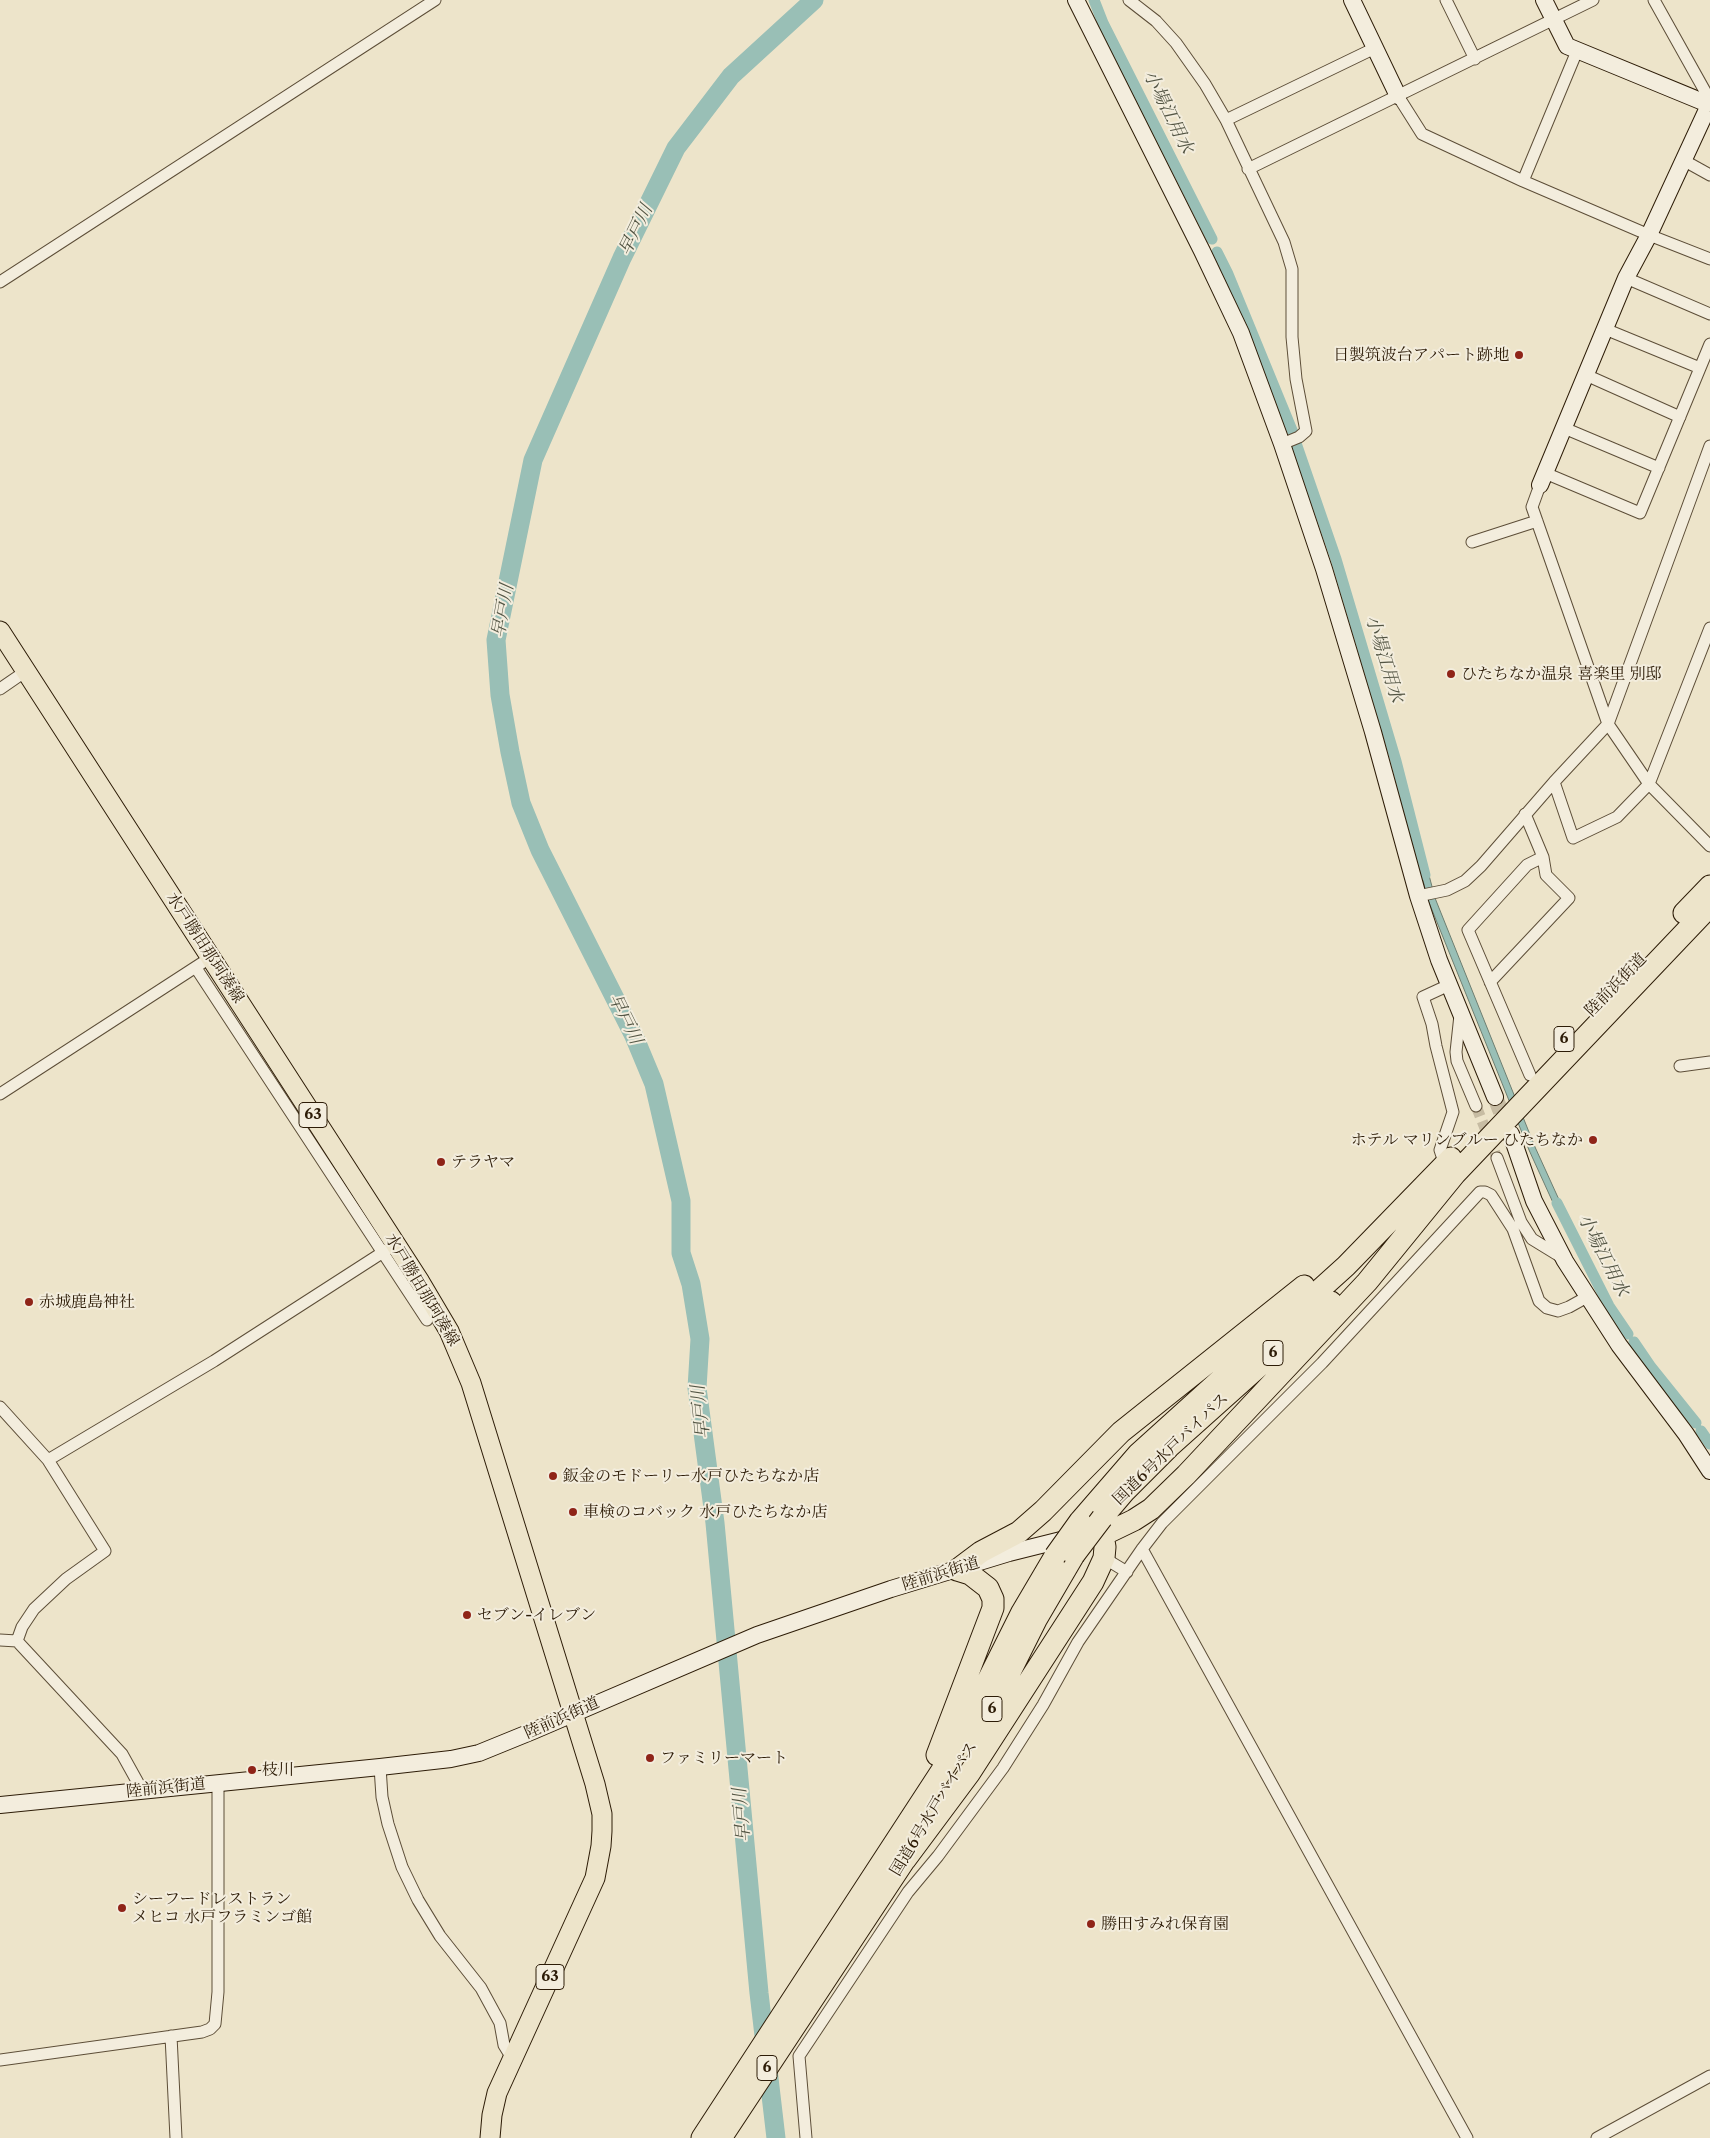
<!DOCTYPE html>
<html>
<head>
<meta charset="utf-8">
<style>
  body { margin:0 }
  canvas { display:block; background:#ede4ca }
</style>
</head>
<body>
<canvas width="1710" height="2138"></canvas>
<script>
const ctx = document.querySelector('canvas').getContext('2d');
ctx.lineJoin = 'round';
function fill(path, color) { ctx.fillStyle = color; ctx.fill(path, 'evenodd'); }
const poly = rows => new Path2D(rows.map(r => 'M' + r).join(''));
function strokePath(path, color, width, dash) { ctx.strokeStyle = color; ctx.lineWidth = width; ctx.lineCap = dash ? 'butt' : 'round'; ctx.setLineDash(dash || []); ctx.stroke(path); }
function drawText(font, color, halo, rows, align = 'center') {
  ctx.font = font + ' "Libre Caslon Text","Noto Serif JP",serif'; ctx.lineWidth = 4; ctx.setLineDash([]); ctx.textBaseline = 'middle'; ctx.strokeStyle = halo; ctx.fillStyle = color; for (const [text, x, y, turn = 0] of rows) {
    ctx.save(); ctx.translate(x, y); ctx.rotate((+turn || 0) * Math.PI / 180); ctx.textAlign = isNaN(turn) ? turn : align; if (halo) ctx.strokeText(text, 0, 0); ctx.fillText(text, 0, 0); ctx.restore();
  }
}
const water = poly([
  [1425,860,1435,898,1535,1147,1566,1215,1560,1218,1529,1150,1428,900,1418,861,1425,860]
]);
fill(water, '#99bfb6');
strokePath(water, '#6e7e70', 1);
strokePath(poly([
  [1094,0,1103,23,1212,239],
  [1217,252,1228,274,1294,435],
  [1296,443,1336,559,1396,761,1425,875],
  [1557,1203,1609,1306,1628,1334],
  [1634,1342,1651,1367,1696,1423],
  [1701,1431,1710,1444]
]), '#99bfb6', 11);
strokePath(poly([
  [776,2138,759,1993,715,1523,697,1388,700,1339,691,1284,681,1253,681,1201,654,1084,634,1036,540,850,521,803,510,752,500,695,496,640,533,460,622,258,676,148,731,76,814,0]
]), '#99bfb6', 19);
strokePath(poly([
  [1476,1106,1497,1158]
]), '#c7bca3', 11, [11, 5.5]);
strokePath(poly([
  [1495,1097,1509,1132]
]), '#c7bca3', 16, [16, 8]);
const street = poly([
  [1129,0,1156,21,1176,43,1205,84,1226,120,1284,242,1292,269,1292,337,1296,379,1306,431,1299,437,1282,444],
  [1446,0,1475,59],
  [1654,0,1706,93,1708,104],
  [1398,96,1422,134,1523,181,1649,235,1710,259],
  [1226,120,1375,48],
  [1683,160,1710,175],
  [1248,169,1593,0],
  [1523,181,1577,51],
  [1626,278,1710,314],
  [0,282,435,0],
  [1605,329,1700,368],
  [1586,375,1680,417],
  [1564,428,1659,468],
  [1545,473,1640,513,1710,344],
  [1540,485,1532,507,1608,724,1649,784,1710,846],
  [1472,542,1537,521],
  [0,689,26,671],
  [1554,782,1573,838,1617,817,1649,784,1710,628],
  [1418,896,1447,890,1465,881,1481,866,1554,782,1608,724,1710,446],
  [196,968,427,1320],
  [1490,982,1569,898,1546,875,1543,857,1525,814],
  [1460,1015,1456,1052,1457,1061,1476,1106],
  [1680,1066,1710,1062],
  [1530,1075,1468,930,1527,865,1543,857],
  [0,1094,202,963],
  [1497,1158,1521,1222,1532,1239,1563,1258],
  [1445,1165,1440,1150,1453,1112,1436,1046,1432,1024,1423,997,1449,985],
  [0,1407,48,1460,105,1551,66,1579,34,1609,22,1627,17,1641],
  [48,1460,214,1361,388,1249],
  [1142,1549,1467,2138],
  [1104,1558,1127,1572],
  [0,1640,17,1641,122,1754,142,1790],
  [380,1767,382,1797,388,1824,402,1867,418,1900,440,1936,481,1988,500,2023,504,2045,512,2058],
  [171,2036,176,2138],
  [0,2060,202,2032,210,2029,215,2024,218,1992,218,1782],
  [806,2138,799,2056,908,1892,938,1856,1003,1768,1043,1705,1078,1642,1142,1549,1162,1523,1322,1363,1480,1192,1485,1192,1491,1195,1513,1229,1539,1301,1547,1308,1558,1311,1569,1307,1587,1297],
  [1597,2138,1710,2076]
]);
const secondary = poly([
  [1076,0,1202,251,1241,333,1282,444,1324,569,1373,732,1418,896,1439,960,1495,1097],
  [1352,0,1398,96],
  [1544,0,1567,46,1708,104],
  [1540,485,1626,278,1649,235,1710,103],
  [1511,1134,1534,1201,1565,1261,1619,1345,1686,1434,1710,1471],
  [0,1805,380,1767,451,1759,479,1753,533,1731,757,1635,891,1589,1009,1553,1061,1540,1073,1539]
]);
const primary = poly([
  [0,631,420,1282,449,1331,471,1383,595,1784,602,1814,602,1831,601,1846,595,1878,497,2093,492,2115,490,2138]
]);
const highway = poly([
  [1684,913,1710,886],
  [1102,1518,1125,1491,1169,1447,1331,1302],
  [1080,1521,1138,1454,1346,1266,1451,1158],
  [957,1570,981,1552,1019,1532,1043,1511,1121,1432,1304,1286],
  [977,1738,1036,1620,1074,1555],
  [937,1755,993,1608,993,1599,988,1588,970,1574,957,1570],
  [905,1860,969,1774,1093,1582,1104,1558,1105,1547,1103,1535,1134,1520,1151,1509,1186,1475,1367,1282,1455,1174,1710,906],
  [702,2138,946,1764,1022,1612,1055,1556],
  [721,2138,912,1849]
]);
strokePath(street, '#5d4e38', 13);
strokePath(secondary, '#2d1c07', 18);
strokePath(primary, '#2d1c07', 21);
strokePath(highway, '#2d1c07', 23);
strokePath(street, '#f3eddd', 11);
strokePath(secondary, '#f3eddd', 16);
strokePath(primary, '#ede4ca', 19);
strokePath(highway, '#ede4ca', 21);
const highwayBridge = poly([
  [1074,1555,1102,1518],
  [1055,1556,1080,1521]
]);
strokePath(highwayBridge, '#2d1c07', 23, []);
strokePath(highwayBridge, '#ede4ca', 21);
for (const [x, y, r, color] of [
  [1519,355,5,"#8f2418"],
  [1451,674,5,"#8f2418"],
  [1593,1140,5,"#8f2418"],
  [441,1162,5,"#8f2418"],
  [29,1302,5,"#8f2418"],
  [553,1476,5,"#8f2418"],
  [573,1512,5,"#8f2418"],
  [467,1615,5,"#8f2418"],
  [650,1758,5,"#8f2418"],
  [252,1770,5,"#8f2418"],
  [122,1908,5,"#8f2418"],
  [1091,1924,5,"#8f2418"]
]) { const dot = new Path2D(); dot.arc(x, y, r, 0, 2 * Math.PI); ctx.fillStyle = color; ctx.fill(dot); strokePath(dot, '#f3eddd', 2); }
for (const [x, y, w] of [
  [1564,1039,20],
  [313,1115,28],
  [1273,1353,20],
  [992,1709,20],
  [550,1977,28],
  [767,2068,20]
]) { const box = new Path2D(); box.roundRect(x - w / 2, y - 12.5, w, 25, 4); ctx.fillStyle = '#f3eddd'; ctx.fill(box); strokePath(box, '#2d1c07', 1); }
drawText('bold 15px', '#2d1c07', null, [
  ["6",1564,1039],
  ["63",313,1115],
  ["6",1273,1353],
  ["6",992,1709],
  ["63",550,1977],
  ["6",767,2068]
]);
drawText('16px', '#2d1c07', '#f3eddd', [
  ["日製筑波台アパート跡地",1509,355,"right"],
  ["ひたちなか温泉 喜楽里 別邸",1461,674],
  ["ホテル マリンブルー ひたちなか",1583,1140,"right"],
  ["テラヤマ",451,1162],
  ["赤城鹿島神社",39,1302],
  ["鈑金のモドーリー水戸ひたちなか店",563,1476],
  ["車検のコバック 水戸ひたちなか店",583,1512],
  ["セブン-イレブン",477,1615],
  ["ファミリーマート",660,1758],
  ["枝川",262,1770],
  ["シーフードレストラン",132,1899],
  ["メヒコ 水戸フラミンゴ館",132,1917],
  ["勝田すみれ保育園",1101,1924]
], 'left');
drawText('16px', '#2d1c07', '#f3eddd', [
  ["水戸勝田那珂湊線",205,948,57],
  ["陸前浜街道",1616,985,-46],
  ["水戸勝田那珂湊線",422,1290,59],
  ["国道6号水戸バイパス",1171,1449,-44],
  ["陸前浜街道",941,1574,-17],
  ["陸前浜街道",562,1718,-24],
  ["陸前浜街道",166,1788,-6],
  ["国道6号水戸バイパス",934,1809,-59]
]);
drawText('italic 18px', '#535544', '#f3eddd', [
  ["小場江用水",1168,112,64],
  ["早戸川",636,230,-64],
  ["早戸川",503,611,-80],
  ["小場江用水",1384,659,73],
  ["早戸川",625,1019,64],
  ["小場江用水",1603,1255,63],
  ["早戸川",701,1412,-96],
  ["早戸川",742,1815,-95]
]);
</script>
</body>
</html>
